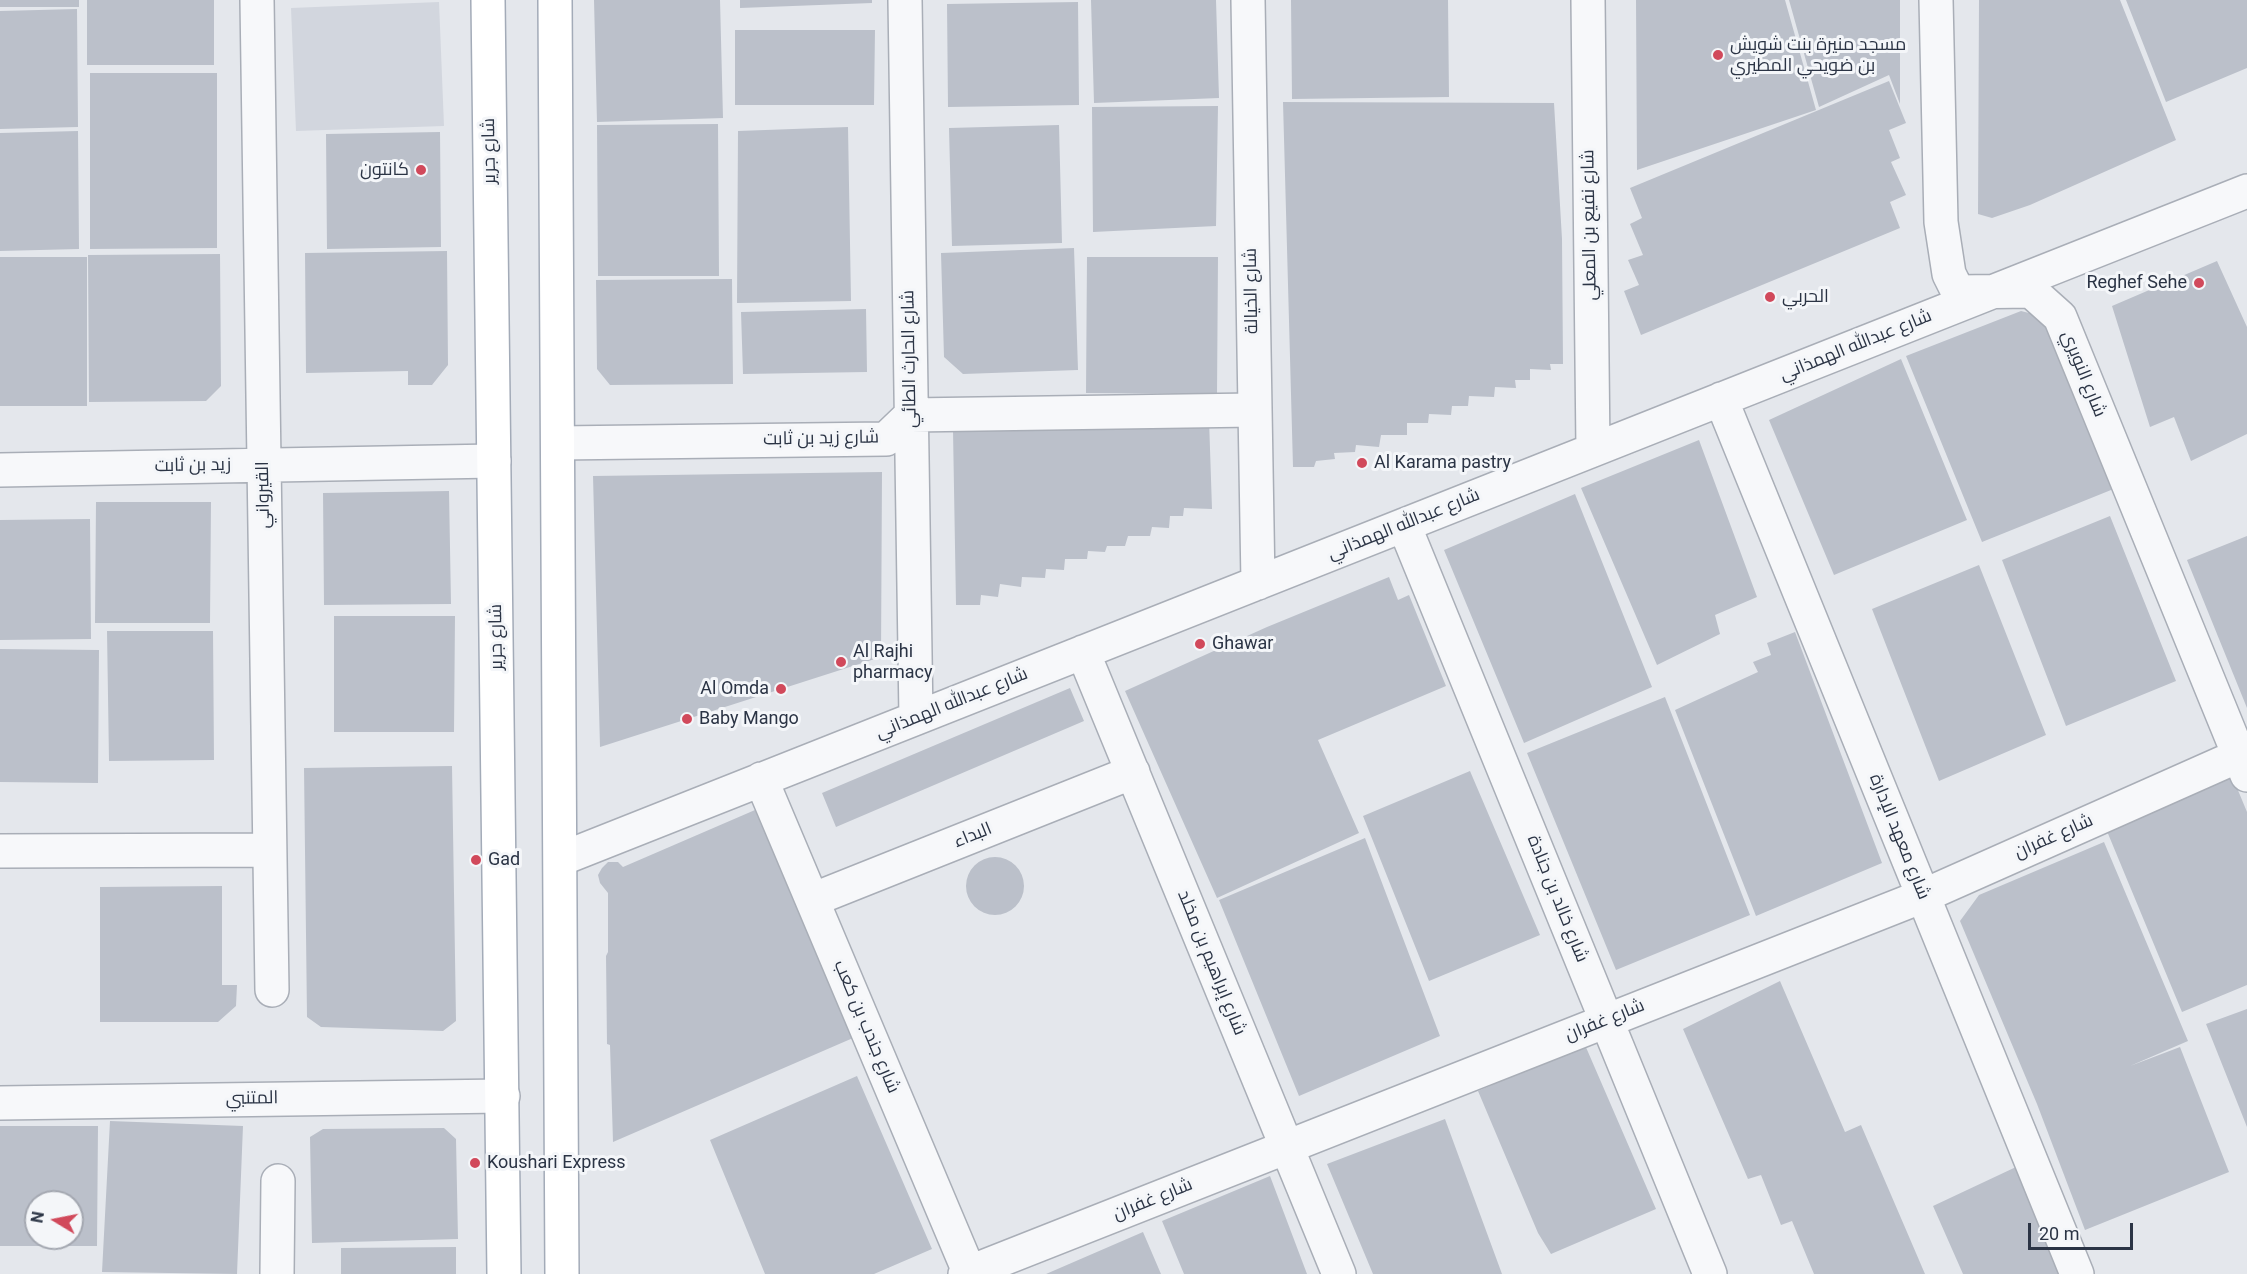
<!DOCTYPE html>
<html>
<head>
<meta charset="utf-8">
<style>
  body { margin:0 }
  #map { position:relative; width:2247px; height:1274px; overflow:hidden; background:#e4e7ec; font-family:Roboto,sans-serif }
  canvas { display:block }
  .north { position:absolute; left:24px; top:1190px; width:60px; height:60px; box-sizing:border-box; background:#f4f6f9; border:2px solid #a4a8b1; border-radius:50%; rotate:280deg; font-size:16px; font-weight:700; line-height:24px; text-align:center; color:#2b3445 }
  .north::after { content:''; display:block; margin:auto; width:21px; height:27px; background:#d1495b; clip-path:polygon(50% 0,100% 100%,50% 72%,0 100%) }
  .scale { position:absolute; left:2028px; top:1223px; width:105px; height:27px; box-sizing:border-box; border:3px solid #2b3445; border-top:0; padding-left:8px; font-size:18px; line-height:21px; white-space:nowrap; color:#2b3445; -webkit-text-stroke:4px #f4f6f9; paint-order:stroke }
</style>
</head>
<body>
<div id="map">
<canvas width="2247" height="1274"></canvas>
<div class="north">N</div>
<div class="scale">20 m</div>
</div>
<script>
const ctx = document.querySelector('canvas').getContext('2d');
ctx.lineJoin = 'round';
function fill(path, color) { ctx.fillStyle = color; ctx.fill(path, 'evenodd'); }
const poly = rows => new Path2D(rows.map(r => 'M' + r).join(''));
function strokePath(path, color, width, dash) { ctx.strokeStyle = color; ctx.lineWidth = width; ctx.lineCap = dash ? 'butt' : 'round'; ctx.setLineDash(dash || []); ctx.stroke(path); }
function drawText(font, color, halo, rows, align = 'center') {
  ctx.font = font + ' Roboto,Cairo,sans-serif'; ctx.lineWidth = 6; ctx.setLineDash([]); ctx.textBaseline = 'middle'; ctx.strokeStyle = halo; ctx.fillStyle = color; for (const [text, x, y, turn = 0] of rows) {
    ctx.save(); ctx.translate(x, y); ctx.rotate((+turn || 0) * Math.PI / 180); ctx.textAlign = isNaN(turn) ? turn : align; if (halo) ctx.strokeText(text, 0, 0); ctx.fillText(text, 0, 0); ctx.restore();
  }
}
fill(poly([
  [439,2,444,126,296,131,291,8]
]), '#d2d6de');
fill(poly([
  [0,0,79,0,79,7,0,7],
  [87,0,214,0,214,65,87,65],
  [594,0,720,0,723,118,597,122],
  [740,0,872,0,872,3,740,8],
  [1091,0,1216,0,1219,98,1094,103],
  [1291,0,1448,0,1449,97,1292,99],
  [1636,0,1785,0,1816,110,1637,170],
  [1789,0,1900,0,1900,104,1889,75,1819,107],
  [1979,0,2120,0,2176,140,2030,205,1992,218,1978,214],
  [2126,0,2247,0,2247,68,2166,102],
  [1078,2,1079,105,948,107,947,4],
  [77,9,78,127,0,129,0,11],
  [735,30,875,30,874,105,735,105],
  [90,73,217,73,217,248,90,249],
  [1889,81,1906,123,1889,130,1900,158,1891,162,1906,195,1890,202,1900,228,1641,335,1624,291,1639,285,1628,260,1643,255,1630,224,1642,218,1630,188],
  [1283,102,1554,103,1562,239,1563,364,1550,364,1551,370,1530,369,1530,380,1515,380,1516,388,1495,387,1494,397,1469,396,1468,406,1452,406,1451,415,1429,414,1428,423,1407,423,1407,435,1381,435,1379,447,1356,445,1355,452,1334,453,1335,459,1316,461,1314,467,1293,467],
  [1218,106,1216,226,1093,232,1092,107],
  [718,124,719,276,598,276,597,125],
  [1059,125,1062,243,952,246,949,128],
  [848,127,851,301,737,303,738,131],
  [78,131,79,249,0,251,0,133],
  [440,132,441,247,327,249,326,134],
  [1074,248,1078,370,963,374,944,357,941,253],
  [447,251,448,365,432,385,408,385,408,371,306,373,305,253],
  [220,254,221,386,206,401,89,402,88,255],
  [0,257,87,257,87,406,0,406],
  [1087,257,1218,257,1217,394,1086,393],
  [2217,261,2247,327,2247,434,2191,461,2174,417,2150,427,2112,306],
  [732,279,733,384,610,385,597,369,596,280],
  [866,309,867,372,743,374,741,312],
  [2021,311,2045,317,2116,488,1982,542,1906,356],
  [1901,359,1967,520,1834,575,1769,420],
  [1209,419,1212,509,1184,508,1183,516,1170,516,1169,528,1152,527,1150,536,1128,536,1125,546,1107,546,1105,552,1088,551,1087,559,1065,559,1064,570,1046,569,1045,578,1022,577,1021,587,1000,584,998,597,981,595,980,605,956,605,953,430],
  [1699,440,1757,597,1715,615,1720,634,1657,665,1581,488],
  [882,472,881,657,600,747,593,476],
  [449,491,451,604,324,605,323,493],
  [1575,494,1652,687,1524,743,1444,550],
  [96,502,211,502,210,623,95,623],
  [2110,516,2176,681,2066,726,2002,560],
  [90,519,91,639,0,640,0,520],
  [2247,536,2247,708,2187,560],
  [1979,565,2046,735,1939,781,1872,609],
  [1389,577,1398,600,1409,595,1446,686,1318,740,1359,833,1217,898,1125,691,1267,627],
  [334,616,455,616,454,732,334,732],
  [107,631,213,631,214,760,109,761],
  [1795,632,1882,863,1756,916,1675,710,1758,672,1753,662,1771,655,1767,643],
  [0,649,99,650,98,783,0,782],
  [1070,688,1084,721,836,827,822,793],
  [1665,697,1750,915,1616,970,1527,753],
  [452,766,456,1021,443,1031,321,1027,307,1017,304,768],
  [1470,771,1540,935,1429,981,1363,816],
  [2230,771,2247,812,2247,985,2182,1012,2104,824],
  [755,810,853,1038,613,1142,610,1045,607,1044,606,956,608,952,608,893,600,883,598,875,602,868,608,862,618,862,623,867],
  [1365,838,1440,1036,1299,1096,1219,900],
  [2104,842,2188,1041,2130,1066,2180,1047,2229,1172,2085,1230,2037,1104,1960,921,1979,895],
  '966 886a29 29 0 1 1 58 0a29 29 0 1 1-58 0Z',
  [222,886,222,985,237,985,236,1006,218,1022,100,1022,100,887],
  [1780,981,1845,1132,1861,1125,1925,1274,1814,1274,1792,1221,1781,1225,1761,1175,1748,1179,1683,1029],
  [2247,1009,2247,1127,2206,1024],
  [1585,1045,1656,1209,1551,1254,1538,1233,1478,1091],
  [857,1076,932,1249,874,1274,765,1274,710,1140],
  [1445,1119,1502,1274,1373,1274,1327,1164],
  [110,1121,243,1126,237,1274,102,1272],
  [0,1126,98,1126,97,1246,0,1246],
  [36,1202,72,1202,72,1238,36,1238],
  [444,1128,456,1139,458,1239,312,1243,310,1137,323,1129],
  [2016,1167,2059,1274,1963,1274,1933,1206],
  [1270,1176,1307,1274,1184,1274,1162,1221],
  [1143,1232,1161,1274,1046,1274],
  [456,1247,456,1274,341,1274,341,1248]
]), '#bbc0ca');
const minor = poly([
  [257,0,272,990],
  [905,0,916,718],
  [1248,0,1258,583],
  [1588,0,1593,450],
  [1936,0,1941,222,1949,274,1958,292,2031,291,2060,317,2247,775],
  [1721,399,2077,1274],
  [558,443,886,439,911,415,1254,410],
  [0,470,494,461],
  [1404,525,1710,1274],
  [1083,652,1339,1274],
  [761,779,970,1274],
  [0,851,269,850],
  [561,859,2247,191],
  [812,900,1133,772],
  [0,1103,503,1096],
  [277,1274,278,1181],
  [965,1274,1923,896,2247,752]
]);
const major = poly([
  [488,0,504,1274],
  [555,0,562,1274]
]);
strokePath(minor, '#a9aeb7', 36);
strokePath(major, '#a3abb8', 36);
strokePath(minor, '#f7f8fa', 33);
strokePath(major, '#fff', 33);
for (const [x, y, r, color] of [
  [1718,55,6,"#d1495b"],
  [421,170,6,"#d1495b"],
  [2199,283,6,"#d1495b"],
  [1770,297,6,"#d1495b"],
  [1362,463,6,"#d1495b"],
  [1200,644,6,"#d1495b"],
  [841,662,6,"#d1495b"],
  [781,689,6,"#d1495b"],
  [687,719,6,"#d1495b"],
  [476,860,6,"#d1495b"],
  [475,1163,6,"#d1495b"]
]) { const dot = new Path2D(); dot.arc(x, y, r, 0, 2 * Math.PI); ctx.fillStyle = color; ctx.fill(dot); strokePath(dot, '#f4f6f9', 2); }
drawText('18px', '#2b3445', '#f4f6f9', [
  ["مسجد منيرة بنت شويش",1730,45],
  ["بن ضويحي المطيري",1730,66],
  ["كانتون",409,170,"right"],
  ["Reghef Sehe",2187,283,"right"],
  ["الحربي",1782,297],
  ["Al Karama pastry",1374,463],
  ["Ghawar",1212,644],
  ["Al Rajhi",853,652],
  ["pharmacy",853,673],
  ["Al Omda",769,689,"right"],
  ["Baby Mango",699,719],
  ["Gad",488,860],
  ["Koushari Express",487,1163]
], 'left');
drawText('18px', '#2b3445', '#f4f6f9', [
  ["شارع جرير",490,151,-91],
  ["شارع نفيع بن المعلي",1590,225,-91],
  ["شارع الخيالة",1252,291,-91],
  ["شارع عبدالله الهمذاني",1856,346,-22],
  ["شارع الحارث الطائي",910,359,-91],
  ["شارع النويري",2083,374,68],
  ["شارع زيد بن ثابت",821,439,-1],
  ["زيد بن ثابت",193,466,-1],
  ["القيرواني",264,495,-91],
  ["شارع عبدالله الهمذاني",1404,525,-22],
  ["شارع جرير",497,637,-91],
  ["شارع عبدالله الهمذاني",952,704,-22],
  ["البداء",973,836,-22],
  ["شارع معهد الإدارة",1899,837,68],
  ["شارع غفران",2054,837,-24],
  ["شارع خالد بن جنادة",1557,899,68],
  ["شارع إبراهيم بن مخلد",1211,963,68],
  ["شارع غفران",1605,1021,-22],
  ["شارع جندب بن كعب",866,1027,67],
  ["المتنبي",252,1099,-1],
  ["شارع غفران",1153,1200,-22]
]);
</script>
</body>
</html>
